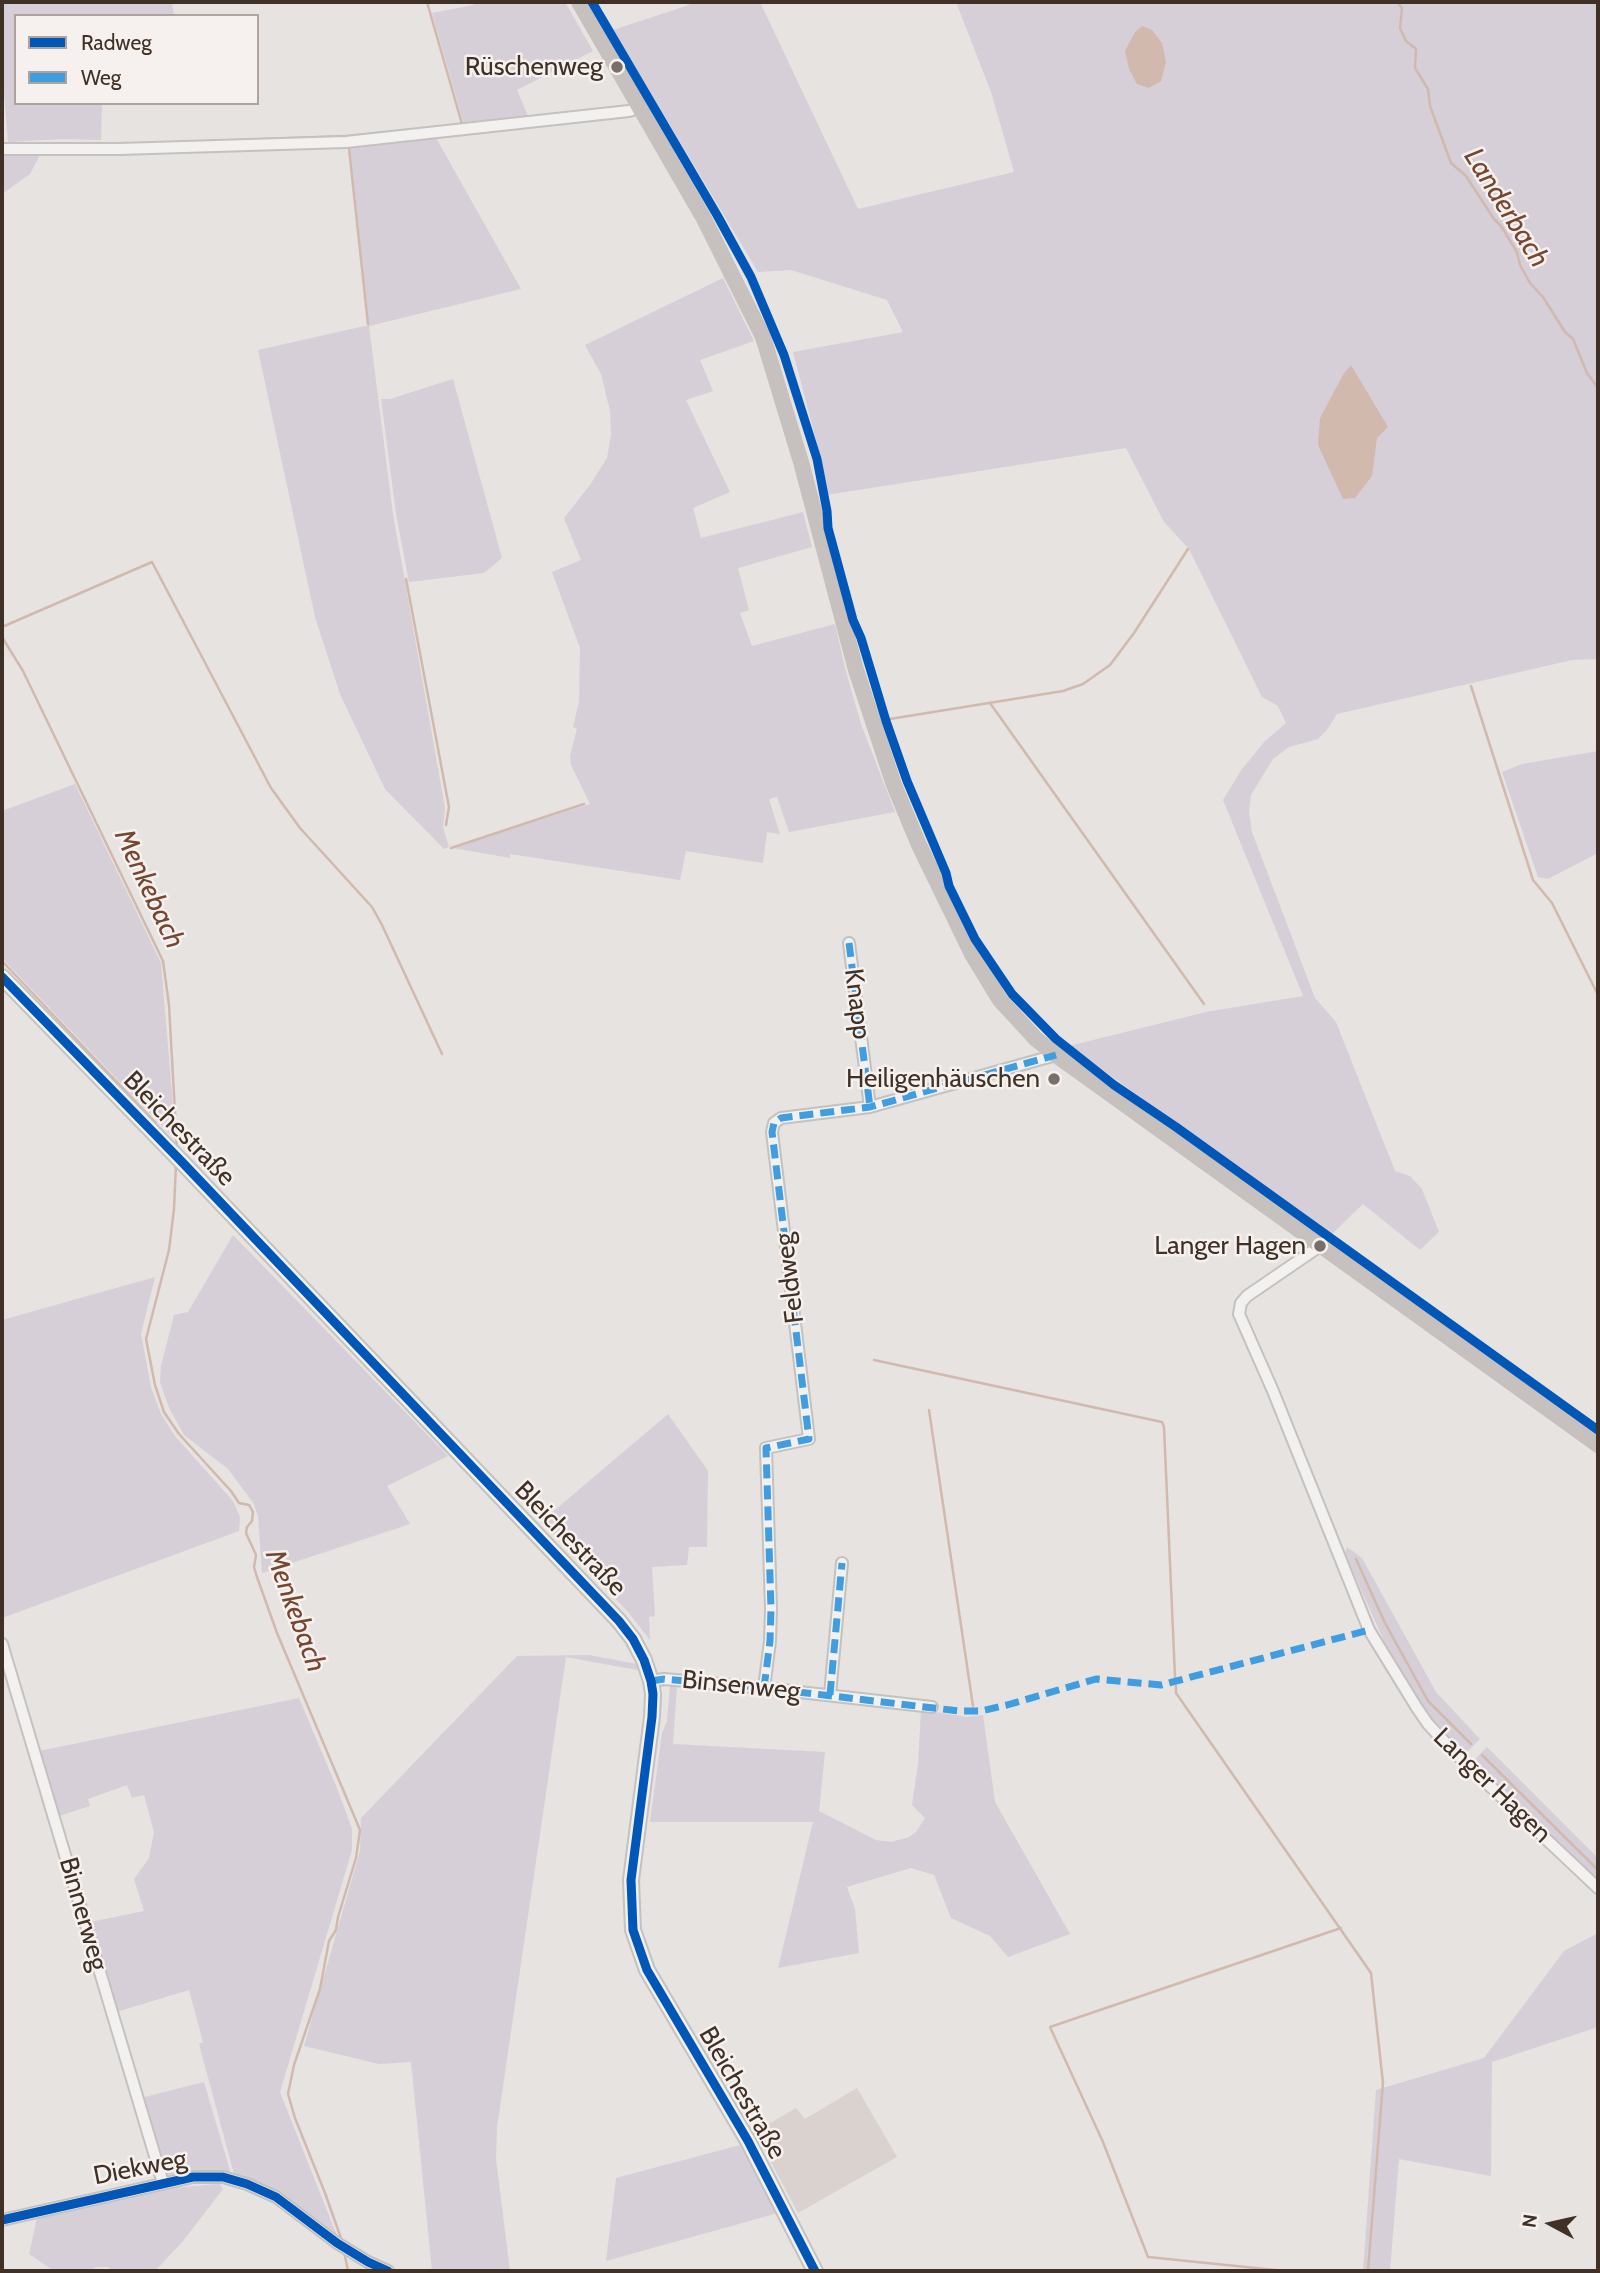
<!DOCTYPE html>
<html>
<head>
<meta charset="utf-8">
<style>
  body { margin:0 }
  #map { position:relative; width:1600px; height:2273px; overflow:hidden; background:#e6e3e0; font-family:Cabin,sans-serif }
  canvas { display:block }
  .frame { position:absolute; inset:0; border:4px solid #403127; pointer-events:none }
  .legend { position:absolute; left:14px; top:14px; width:245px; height:91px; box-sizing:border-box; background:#f6f1ee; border:2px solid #ada49e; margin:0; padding:9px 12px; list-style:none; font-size:21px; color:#403127 }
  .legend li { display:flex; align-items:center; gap:14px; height:35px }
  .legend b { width:35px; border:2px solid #ada49e }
  .north { position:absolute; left:1516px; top:2189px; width:70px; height:70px; -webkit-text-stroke:5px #f6f1ee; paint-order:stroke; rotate:278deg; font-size:19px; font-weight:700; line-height:28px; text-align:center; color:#403127 }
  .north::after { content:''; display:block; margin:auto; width:24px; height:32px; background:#403127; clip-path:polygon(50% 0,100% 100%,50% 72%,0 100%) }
</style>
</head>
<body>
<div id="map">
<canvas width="1600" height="2273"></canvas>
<div class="frame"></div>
<ul class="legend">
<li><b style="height:9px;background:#0057b8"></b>Radweg</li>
<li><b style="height:9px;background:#3f9de0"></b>Weg</li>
</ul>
<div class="north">N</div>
</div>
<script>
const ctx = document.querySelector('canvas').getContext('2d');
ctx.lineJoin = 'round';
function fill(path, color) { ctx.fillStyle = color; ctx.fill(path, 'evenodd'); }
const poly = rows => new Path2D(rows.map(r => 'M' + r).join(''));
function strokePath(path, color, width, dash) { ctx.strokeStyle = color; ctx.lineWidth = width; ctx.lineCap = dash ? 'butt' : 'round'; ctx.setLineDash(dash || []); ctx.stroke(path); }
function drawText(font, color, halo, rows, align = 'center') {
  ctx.font = font + ' Cabin,sans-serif'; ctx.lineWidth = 5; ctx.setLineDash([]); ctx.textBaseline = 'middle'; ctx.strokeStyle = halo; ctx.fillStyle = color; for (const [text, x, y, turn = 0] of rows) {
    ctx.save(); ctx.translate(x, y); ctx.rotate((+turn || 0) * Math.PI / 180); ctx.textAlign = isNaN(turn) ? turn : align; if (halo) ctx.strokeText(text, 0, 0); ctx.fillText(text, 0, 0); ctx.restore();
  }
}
fill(poly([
  [857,2088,897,2157,798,2213,755,2132,796,2108,805,2119]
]), '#d9d2ce');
fill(poly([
  [19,2,172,2,174,16,16,16,16,103,102,103,101,140,62,139,8,142,2,69,2,4],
  [473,2,565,2,593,51,517,90,528,116,464,125,432,13,474,5],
  [688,2,760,2,858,209,1014,172,991,92,956,2,1598,2,1598,659,1572,660,1337,714,1327,730,1318,739,1289,747,1273,759,1251,795,1249,811,1252,832,1315,998,1336,1022,1395,1171,1410,1176,1422,1189,1439,1232,1420,1250,1363,1204,1332,1234,1069,1046,1206,1012,1303,996,1223,800,1242,769,1265,741,1286,723,1278,706,1262,697,1189,549,1164,522,1126,448,826,495,821,459,793,352,903,332,887,300,791,270,758,272,613,30,689,5],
  [435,136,521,289,369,326,393,514,445,808,443,827,449,847,444,849,385,789,340,694,315,617,258,350,369,325,350,146],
  [2,151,42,151,30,174,2,194],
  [723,278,754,341,700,360,713,391,686,400,730,492,693,508,701,538,803,512,812,547,738,568,749,610,740,613,752,646,835,624,846,672,861,724,895,812,789,832,777,797,769,799,780,834,767,832,763,863,686,851,680,880,510,854,510,858,453,848,590,804,571,765,570,756,577,729,573,727,579,702,580,648,552,572,581,560,564,518,590,485,607,458,611,435,610,411,601,374,585,345],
  [453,379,502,558,484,573,409,582,396,514,381,399,390,399],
  [1598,751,1598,853,1548,879,1538,877,1502,772,1522,764],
  [75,784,161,963,176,1141,2,958,2,811],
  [233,1235,448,1456,387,1486,410,1524,262,1573,258,1516,254,1504,228,1469,184,1435,169,1408,160,1382,161,1366,174,1315,188,1312],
  [155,1277,141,1334,151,1387,161,1414,175,1436,233,1501,240,1517,239,1531,2,1618,2,1320],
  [668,1414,708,1471,707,1547,689,1547,687,1565,652,1567,655,1616,649,1617,650,1640,628,1612,542,1521],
  [1347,1547,1362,1558,1436,1692,1480,1739,1465,1754,1433,1720,1393,1661,1345,1554],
  [589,1655,637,1664,637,1670,566,1657,497,2127,496,2159,510,2271,432,2271,411,2062,379,2064,304,2046,360,1851,361,1818,517,1656],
  [677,1685,673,1744,825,1752,819,1811,876,1840,891,1842,909,1837,916,1832,925,1818,912,1805,918,1764,921,1710,967,1717,983,1715,995,1802,1070,1934,1008,1957,990,1936,951,1918,934,1875,911,1868,847,1887,855,1909,859,1953,778,1968,813,1822,650,1822,662,1733,667,1721,670,1686],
  [299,1698,337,1788,352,1829,352,1850,280,2092,337,2236,283,2194,234,2174,199,2044,203,2042,189,1990,116,2012,90,1922,144,1911,134,1879,149,1858,154,1832,144,1795,132,1798,127,1785,88,1799,90,1806,59,1816,39,1751],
  [1487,1747,1598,1858,1598,1883,1473,1761],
  [1598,1933,1598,2027,1492,2062,1491,2176,1399,2159,1390,2271,1363,2271,1376,2090,1484,2058,1564,1951],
  [204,2082,231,2174,197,2173,171,2177,162,2172,141,2098],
  [740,2145,778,2213,606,2261,616,2178],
  [220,2184,223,2189,183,2241,155,2271,113,2271,108,2267,96,2267,90,2271,54,2271,29,2254,37,2218,171,2188]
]), '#d6cfd8');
fill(poly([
  [1142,26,1152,30,1162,43,1166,62,1161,81,1149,88,1137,84,1129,69,1125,51,1135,32],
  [1351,365,1388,427,1377,438,1372,476,1355,498,1343,499,1318,445,1320,418,1344,373]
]), '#d2b9ae');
strokePath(poly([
  [427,2,462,124,460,125],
  [1397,2,1402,8,1400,28,1406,41,1416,49,1415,68,1428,89,1430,106,1451,163,1466,176,1494,219,1501,226,1517,252,1520,265,1530,283,1543,297,1565,332,1573,339,1587,373,1598,388],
  [208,141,347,136,408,130],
  [349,148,368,324],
  [406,579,449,807,446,825],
  [2,627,152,562,271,788,300,828,372,907,382,925,442,1054],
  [2,637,23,671,163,961,169,1005,177,1148],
  [1471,686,1533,880,1552,903,1598,995],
  [990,703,1204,1004],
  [890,719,1063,691,1083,684,1110,665,1134,633,1188,549],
  [451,848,584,804],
  [2,961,156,1123],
  [176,1165,174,1209,169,1250,146,1339,155,1385,164,1412,179,1434,231,1491,239,1503,249,1505,253,1512,252,1521,247,1527,246,1533,256,1555,254,1567,257,1577,277,1633,360,1830,356,1858,338,1917,336,1930,329,1941,320,1989,294,2065,288,2094,295,2118,325,2193,342,2241],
  [874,1360,1162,1422,1164,1427,1175,1677],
  [929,1410,973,1706],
  [1356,1559,1385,1623,1428,1701,1471,1744],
  [1176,1686,1176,1693,1371,1973,1383,2083,1368,2271],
  [1482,1755,1598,1870],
  [344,2251,348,2271],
  [1285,2271,1148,2257,1103,2142,1050,2027,1341,1928]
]), '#d2b9ae', 2.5);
const minor = poly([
  [2,149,119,149,346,142,629,111,639,108],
  [849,943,870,1107],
  [1320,1246,1247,1296,1241,1303,1239,1314,1273,1391,1369,1630,1417,1708,1428,1724,1456,1754,1598,1888],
  [2,1644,163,2183],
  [651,1681,664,1679,764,1688,932,1707],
  [764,1688,770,1641,771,1609,766,1448,809,1439,772,1132,774,1123,781,1118,870,1107,1056,1055],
  [830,1695,842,1563],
  [2,2220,193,2177,223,2177,247,2184,276,2197,337,2243,368,2262,388,2271]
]);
const tertiary = poly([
  [2,977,182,1162,619,1621,633,1639,644,1660,651,1681,653,1694,652,1717,631,1880,633,1930,647,1970,748,2141,815,2271]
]);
strokePath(minor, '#c4c1be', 14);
strokePath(tertiary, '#c4c1be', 18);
strokePath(minor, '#f2f1f0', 10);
strokePath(tertiary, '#f2f1f0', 14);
strokePath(poly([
  [579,2,703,217,763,337,801,462,856,670,894,785,919,845,972,954,1000,1000,1036,1039,1056,1055,1598,1445]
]), '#c6c1be', 16);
strokePath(poly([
  [849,943,870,1107],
  [651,1681,664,1679,764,1688,959,1711,981,1711,1007,1705,1096,1679,1161,1685,1369,1630],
  [764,1688,770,1641,771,1609,766,1448,809,1439,772,1132,774,1123,781,1118,870,1107,1056,1055],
  [830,1695,842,1563]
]), '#3f9de0', 7, [14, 7]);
strokePath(poly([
  [592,2,717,215,751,277,784,355,817,459,827,511,828,528,853,620,861,638,886,721,907,781,946,873,949,886,975,939,1012,994,1056,1039,1114,1085,1176,1127,1598,1430],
  [2,977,182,1162,619,1621,633,1639,644,1660,651,1681,653,1694,652,1717,631,1880,633,1930,647,1970,748,2141,815,2271],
  [2,2220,193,2177,223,2177,247,2184,276,2197,337,2243,368,2262,388,2271]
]), '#0057b8', 9);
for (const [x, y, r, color] of [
  [617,67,7,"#7a6f68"],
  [1054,1079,7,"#7a6f68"],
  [1320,1246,7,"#7a6f68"]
]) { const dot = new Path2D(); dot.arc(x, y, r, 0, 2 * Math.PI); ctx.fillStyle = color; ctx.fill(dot); strokePath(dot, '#f6f1ee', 2.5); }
drawText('26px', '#403127', '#f6f1ee', [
  ["Rüschenweg",603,67],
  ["Heiligenhäuschen",1040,1079],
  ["Langer Hagen",1306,1246]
], 'right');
drawText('26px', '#403127', '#f6f1ee', [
  ["Knapp",857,1004,83],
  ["Bleichestraße",179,1129,46],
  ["Feldweg",790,1278,-97],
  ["Bleichestraße",570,1539,46],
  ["Binsenweg",741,1686,6],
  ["Langer Hagen",1492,1786,44],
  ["Binnerweg",83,1914,74],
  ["Bleichestraße",742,2093,60],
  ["Diekweg",140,2168,-11]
]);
drawText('italic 28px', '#754730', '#f6f1ee', [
  ["Landerbach",1506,208,58],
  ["Menkebach",149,889,65],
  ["Menkebach",295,1611,70]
]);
</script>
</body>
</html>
